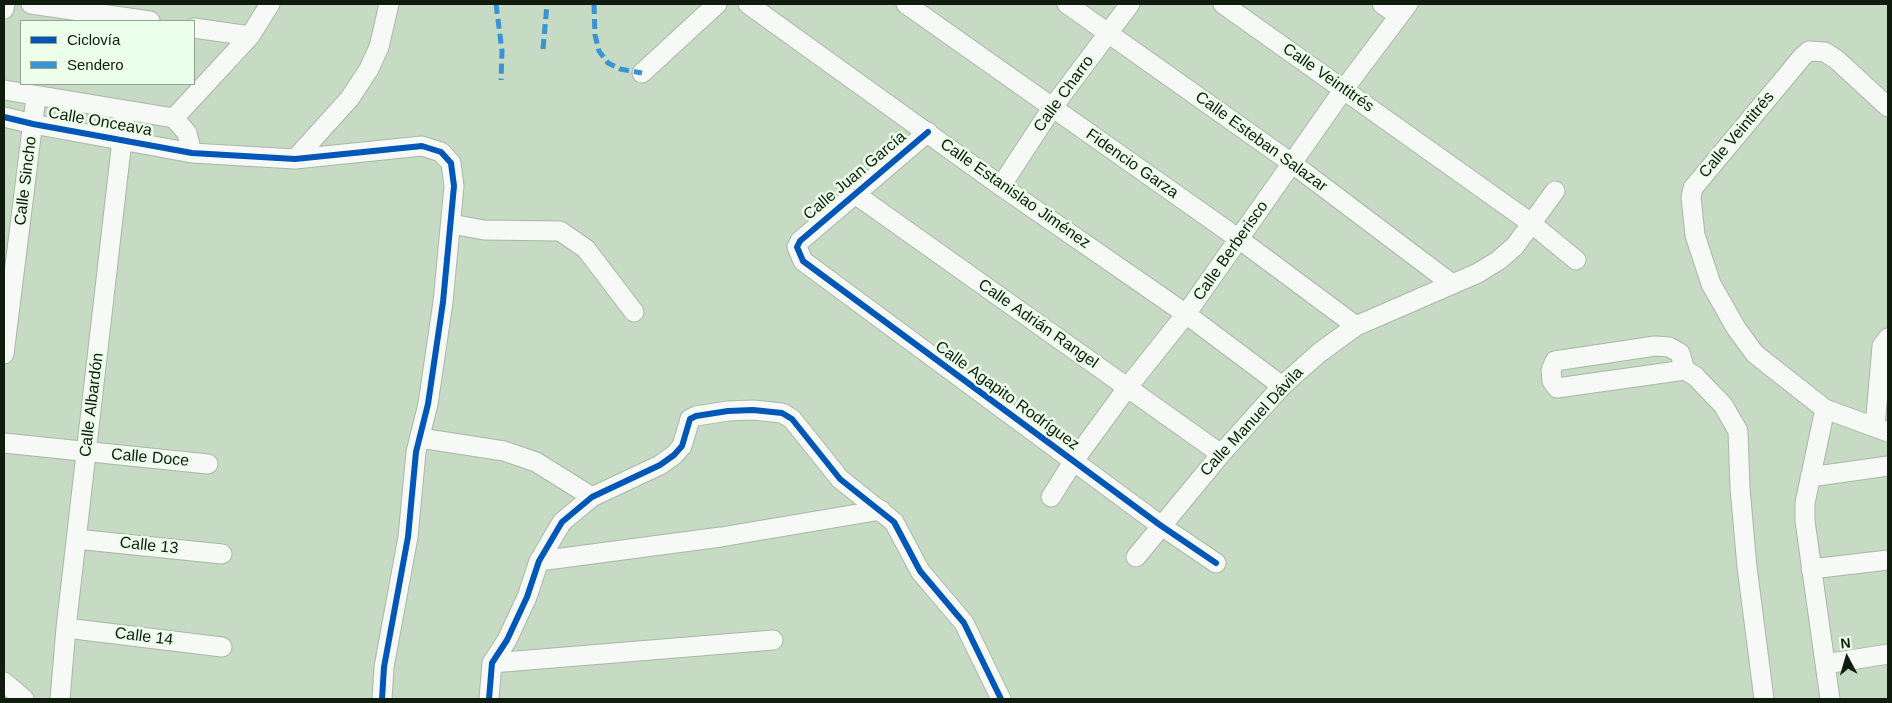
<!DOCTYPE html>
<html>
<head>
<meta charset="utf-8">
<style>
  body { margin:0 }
  #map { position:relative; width:1892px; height:703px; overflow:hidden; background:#c6dac4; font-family:Helvetica,sans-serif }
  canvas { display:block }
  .frame { position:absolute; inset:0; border:5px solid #0f1c0e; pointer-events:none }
  .legend { position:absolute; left:20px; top:20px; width:175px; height:65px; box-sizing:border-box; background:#ecffea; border:1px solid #94a492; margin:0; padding:6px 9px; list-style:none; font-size:15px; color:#0f1c0e }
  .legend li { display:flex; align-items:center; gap:10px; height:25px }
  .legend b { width:25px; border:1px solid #94a492 }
  .north { position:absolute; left:1822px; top:633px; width:50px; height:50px; -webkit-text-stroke:4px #ecffea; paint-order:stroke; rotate:354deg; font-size:14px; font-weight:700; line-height:20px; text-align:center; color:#0f1c0e }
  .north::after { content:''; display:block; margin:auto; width:18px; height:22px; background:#0f1c0e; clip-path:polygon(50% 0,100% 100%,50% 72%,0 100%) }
</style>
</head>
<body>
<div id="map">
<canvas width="1892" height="703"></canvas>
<div class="frame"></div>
<ul class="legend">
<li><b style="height:6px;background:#0057b8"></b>Ciclovía</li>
<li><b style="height:6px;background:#3894d2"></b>Sendero</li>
</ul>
<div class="north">N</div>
</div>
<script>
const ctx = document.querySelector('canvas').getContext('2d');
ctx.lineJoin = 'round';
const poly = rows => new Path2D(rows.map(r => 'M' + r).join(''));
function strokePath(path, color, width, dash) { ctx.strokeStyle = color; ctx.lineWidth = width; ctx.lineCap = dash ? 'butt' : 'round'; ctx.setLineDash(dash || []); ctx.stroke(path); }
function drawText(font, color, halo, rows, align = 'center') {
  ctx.font = font + ' Helvetica,sans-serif'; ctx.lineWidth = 5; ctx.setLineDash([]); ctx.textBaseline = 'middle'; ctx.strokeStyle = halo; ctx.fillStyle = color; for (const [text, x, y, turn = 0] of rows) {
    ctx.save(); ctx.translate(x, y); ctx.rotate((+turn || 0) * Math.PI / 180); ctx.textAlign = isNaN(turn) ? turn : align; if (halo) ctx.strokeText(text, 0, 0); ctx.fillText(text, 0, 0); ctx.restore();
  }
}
const minor = poly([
  [31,4,150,21],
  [748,4,1001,186,1186,314,1282,386],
  [906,4,1239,239,1356,326],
  [1067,4,1293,164,1452,284],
  [1223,4,1531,223,1576,260],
  [1382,4,1399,16],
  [4,9,5,4],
  [194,28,250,36],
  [642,73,717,4],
  [4,90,174,118,187,133,192,153],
  [1888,107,1837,60,1825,52,1809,51,1803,56,1693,188,1691,197,1695,235,1711,284,1736,328,1755,354,1825,409,1888,432],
  [4,117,33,124,192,153,295,159,422,146,441,152,451,163,454,186,443,302,428,404,416,452,408,537,384,667,382,699],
  [174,118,250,36,270,4],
  [928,132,800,241,797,247,803,261,1160,525,1216,563],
  [295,159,350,98,369,69,379,47,389,4],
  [1001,186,1052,108,1130,4],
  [855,194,1221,454],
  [451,224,484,230,560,231,586,249,634,312],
  [4,354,36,97],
  [1685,370,1680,353,1669,347,1655,346,1555,361,1551,370,1552,381,1557,388,1685,370,1695,376,1723,405,1738,431,1740,488,1747,567,1764,699],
  [1825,409,1805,503,1805,521,1830,699],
  [1875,427,1882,346,1888,338],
  [420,438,504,451,536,462,592,497],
  [4,443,208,464],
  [1810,477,1888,466],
  [1051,497,1073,462,1127,388,1186,314,1344,89,1408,4],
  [76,539,222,554],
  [1136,557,1221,454,1282,386,1319,353,1356,326,1478,273,1499,260,1515,246,1555,191],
  [539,561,721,537,881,510],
  [1811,569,1888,560],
  [66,628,222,647],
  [492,663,773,640],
  [1825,664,1888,654],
  [4,682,24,699],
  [60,699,66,628,122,140,124,110],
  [489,699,492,663,507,640,527,597,539,561,562,522,592,497,660,465,674,455,682,446,690,419,696,416,728,411,753,410,782,413,792,419,840,479,894,522,920,571,964,623,1001,699]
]);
strokePath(minor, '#a9b8a7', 21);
strokePath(minor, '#f6f9f6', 19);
strokePath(poly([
  [496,4,502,51,501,80],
  [594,4,595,35,599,51,608,63,620,69,642,73],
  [543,49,547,4]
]), '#3894d2', 5, [10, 5]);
strokePath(poly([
  [4,117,33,124,192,153,295,159,422,146,441,152,451,163,454,186,443,302,428,404,416,452,408,537,384,667,382,699],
  [928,132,800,241,797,247,803,261,1160,525,1216,563],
  [489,699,492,663,507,640,527,597,539,561,562,522,592,497,660,465,674,455,682,446,690,419,696,416,728,411,753,410,782,413,792,419,840,479,894,522,920,571,964,623,1001,699]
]), '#0057b8', 6);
drawText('16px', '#0f1c0e', '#ecffea', [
  ["Calle Veintitrés",1328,78,35],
  ["Calle Charro",1064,94,-54],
  ["Calle Onceava",100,122,10],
  ["Calle Veintitrés",1737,135,-50],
  ["Calle Esteban Salazar",1261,142,36],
  ["Fidencio Garza",1132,164,35],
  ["Calle Juan García",855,176,-40],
  ["Calle Sincho",26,181,-83],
  ["Calle Estanislao Jiménez",1015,194,35],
  ["Calle Berberisco",1231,251,-55],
  ["Calle Adrián Rangel",1038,324,35],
  ["Calle Agapito Rodríguez",1007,396,36],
  ["Calle Albardón",92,405,-83],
  ["Calle Manuel Dávila",1252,422,-47],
  ["Calle Doce",150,458,5],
  ["Calle 13",149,546,6],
  ["Calle 14",144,637,7]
]);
</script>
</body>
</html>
